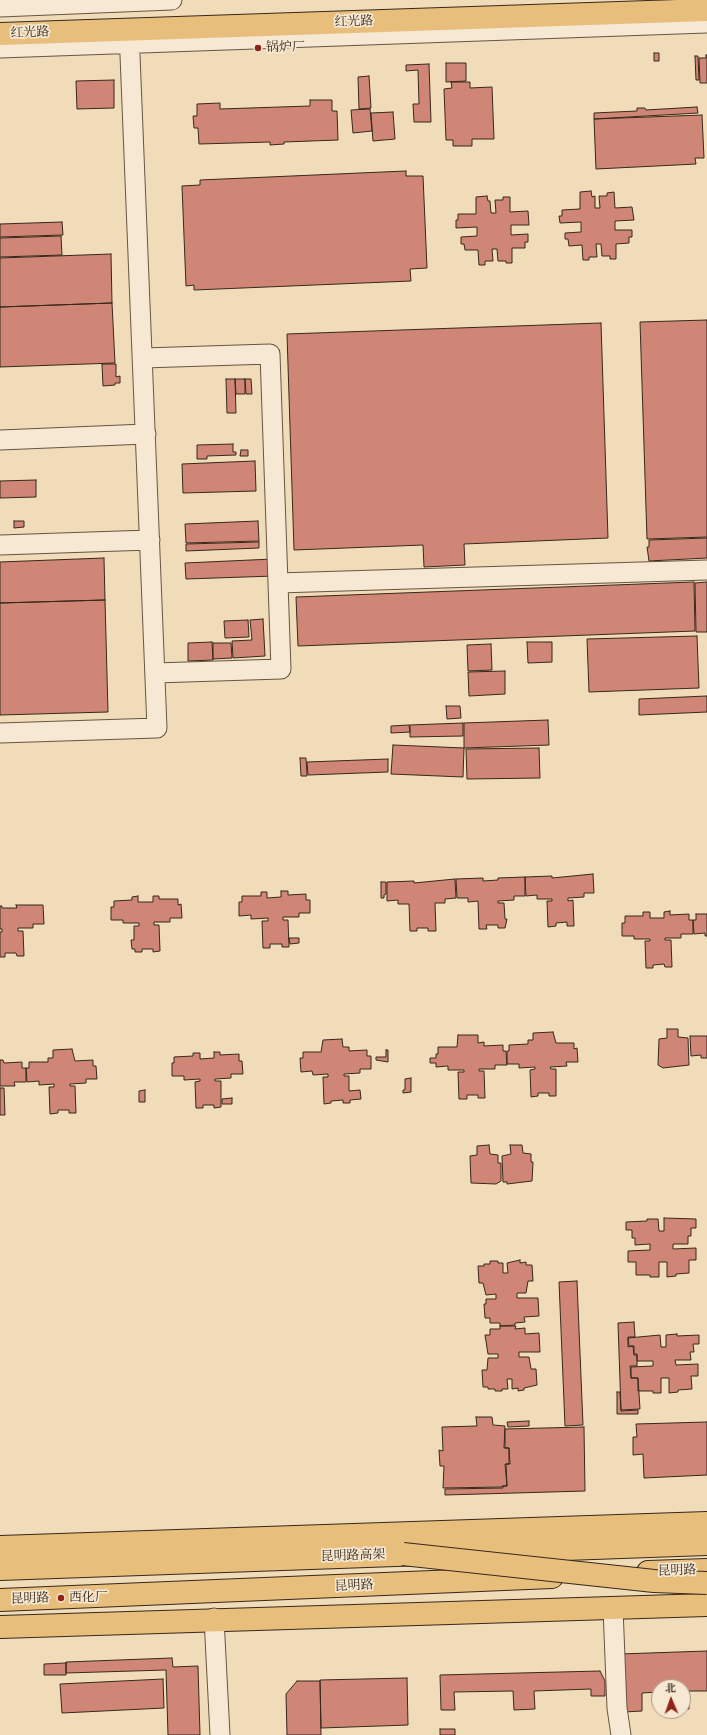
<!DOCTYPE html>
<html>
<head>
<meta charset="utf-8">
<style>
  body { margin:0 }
  #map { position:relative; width:707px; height:1735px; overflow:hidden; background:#f1dcba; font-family:"Gentium Book Plus","Noto Serif SC",serif }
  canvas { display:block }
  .north { position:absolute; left:651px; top:1679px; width:40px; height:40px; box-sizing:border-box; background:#f6e8d2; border:1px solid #aa9b88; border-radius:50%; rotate:358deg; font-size:11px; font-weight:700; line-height:16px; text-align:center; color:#37281a }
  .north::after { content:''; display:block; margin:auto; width:14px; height:18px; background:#8f2418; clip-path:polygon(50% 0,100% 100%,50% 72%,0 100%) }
</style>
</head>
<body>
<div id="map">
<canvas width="707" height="1735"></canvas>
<div class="north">北</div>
</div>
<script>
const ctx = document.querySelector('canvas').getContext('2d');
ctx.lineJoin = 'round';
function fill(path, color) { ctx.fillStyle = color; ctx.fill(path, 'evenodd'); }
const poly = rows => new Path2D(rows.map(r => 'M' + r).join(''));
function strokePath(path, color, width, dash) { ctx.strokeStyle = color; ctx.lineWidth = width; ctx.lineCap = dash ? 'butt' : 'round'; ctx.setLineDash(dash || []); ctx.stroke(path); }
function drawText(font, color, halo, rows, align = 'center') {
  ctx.font = font + ' "Gentium Book Plus","Noto Serif SC",serif'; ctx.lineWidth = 3.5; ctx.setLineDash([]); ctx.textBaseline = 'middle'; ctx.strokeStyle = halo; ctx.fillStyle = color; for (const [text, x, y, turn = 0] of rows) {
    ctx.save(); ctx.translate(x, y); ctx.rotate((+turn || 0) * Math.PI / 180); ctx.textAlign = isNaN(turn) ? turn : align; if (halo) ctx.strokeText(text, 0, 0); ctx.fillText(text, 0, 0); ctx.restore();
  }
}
const building = poly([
  [654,53,659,53,659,61,654,61,654,53],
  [706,55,707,55,707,83,700,83,699,58,706,58,706,55],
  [695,56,698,56,699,80,696,80,695,56],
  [446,63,466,63,466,81,446,82,446,63],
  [429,64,431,122,414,122,413,104,419,104,418,70,406,71,406,65,429,64],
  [369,76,371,108,359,109,358,77,369,76],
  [114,80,114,108,77,109,76,81,114,80],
  [451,82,470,82,470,88,492,87,494,139,472,139,472,146,453,146,453,140,446,140,444,89,452,88,451,82],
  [310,100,332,100,332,111,337,111,338,140,284,142,284,144,270,145,270,142,199,144,198,128,194,128,193,116,197,116,197,104,220,103,220,109,310,106,310,100],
  [697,107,698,113,594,119,594,113,637,111,637,108,645,108,646,110,697,107],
  [370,109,372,131,353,133,351,110,370,109],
  [393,112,395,139,373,141,371,113,393,112],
  [702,115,704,158,695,158,696,164,596,169,594,119,702,115],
  [406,171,406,176,423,176,427,268,410,269,411,281,194,290,194,285,186,286,182,186,200,185,200,180,406,171],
  [591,191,592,197,595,196,595,208,600,208,599,196,607,196,607,193,614,192,615,208,632,207,634,220,615,221,615,230,632,230,632,237,629,237,629,243,616,244,616,259,610,259,610,256,602,256,601,244,596,244,597,257,589,257,589,260,583,260,582,245,569,246,568,239,565,239,565,233,581,232,581,222,560,223,559,216,562,216,562,210,580,209,580,192,591,191],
  [487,196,488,201,490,201,491,213,496,213,495,200,503,200,503,197,510,197,510,212,528,211,529,225,511,225,511,235,528,234,528,242,525,242,525,248,512,248,512,263,506,263,506,261,498,261,497,249,492,249,493,261,485,261,485,265,479,265,478,250,465,250,464,244,461,244,461,237,477,236,477,227,456,228,456,220,458,220,458,214,476,214,476,197,487,196],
  [62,222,63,235,0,237,0,224,62,222],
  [61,236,62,255,0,257,0,238,61,236],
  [111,254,112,303,0,307,0,258,111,254],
  [112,303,115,363,0,367,0,307,112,303],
  [707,320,707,537,647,539,640,322,707,320],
  [601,323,608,538,464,544,465,565,424,567,423,545,294,550,287,334,601,323],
  [102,364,116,364,116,377,120,376,120,383,115,383,115,385,103,386,102,364],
  [226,379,235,379,236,413,227,413,226,379],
  [235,379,245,379,245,394,236,394,235,379],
  [245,379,251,379,252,394,246,394,245,379],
  [233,444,233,452,236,452,236,455,207,456,207,459,197,459,197,445,233,444],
  [241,450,248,450,248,456,240,456,241,450],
  [255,461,256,491,183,493,182,464,255,461],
  [36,480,36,497,0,498,0,481,36,480],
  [14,521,24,521,24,527,14,528,14,521],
  [258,521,259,541,186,543,185,524,258,521],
  [707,538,707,558,649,561,647,547,649,547,649,540,707,538],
  [259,542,259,548,186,551,186,544,259,542],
  [104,558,105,600,0,603,0,562,104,558],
  [273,559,274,576,186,579,185,563,273,559],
  [694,582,695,631,298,646,296,597,694,582],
  [707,582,707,632,696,632,695,583,707,582],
  [105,600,108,712,0,715,0,603,105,600],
  [263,619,265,656,233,658,232,641,252,640,250,620,263,619],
  [248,620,249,637,225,638,224,621,248,620],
  [697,636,699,688,589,692,587,639,697,636],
  [212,642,213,660,188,661,188,643,212,642],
  [527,642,552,642,552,662,528,663,527,642],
  [213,643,231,643,232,658,213,659,213,643],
  [491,644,492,670,468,671,467,645,491,644],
  [505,671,505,694,469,696,468,672,505,671],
  [707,696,707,712,639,715,639,699,707,696],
  [446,706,460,706,461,718,447,719,446,706],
  [548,720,549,745,464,748,464,723,548,720],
  [463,723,463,736,410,737,410,725,463,723],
  [409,725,410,732,391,733,391,726,409,725],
  [393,745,464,748,463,777,391,774,393,745],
  [539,748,540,778,467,779,466,749,539,748],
  [300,758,306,758,307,776,301,776,300,758],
  [388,759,388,772,308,775,307,762,388,759],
  [593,874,594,893,584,893,584,897,568,898,568,901,573,900,574,926,567,926,567,922,556,923,556,926,548,927,547,901,552,901,552,899,537,899,537,895,526,896,525,877,552,876,552,878,593,874],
  [525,877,525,896,514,896,514,900,498,901,498,903,504,903,505,919,507,919,505,928,498,928,498,925,486,925,487,929,479,929,478,901,468,902,468,898,457,898,456,879,483,878,483,881,498,880,498,878,525,877],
  [455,879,456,898,445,899,445,903,435,903,436,931,428,931,428,928,417,928,417,931,410,931,409,904,398,904,398,900,387,901,387,882,414,881,414,883,455,879],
  [381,882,386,882,386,894,384,895,384,898,381,898,381,882],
  [281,891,288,891,288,895,306,894,306,900,310,900,310,913,299,913,299,917,283,917,283,920,288,920,289,947,282,947,282,944,270,944,270,948,263,948,262,921,268,921,268,918,251,919,251,915,239,916,239,902,242,902,242,896,261,896,261,892,267,892,267,898,281,897,281,891],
  [138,896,138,902,153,902,153,896,159,896,159,899,178,899,178,905,181,904,182,918,170,918,170,922,154,922,154,925,159,925,160,951,153,952,153,949,142,949,142,952,135,952,135,949,132,949,131,940,134,940,134,926,139,926,139,923,123,923,123,920,111,920,111,907,114,907,114,901,132,900,132,897,138,896],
  [16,905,43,905,44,924,33,924,33,928,18,928,18,931,23,931,24,956,17,956,16,953,5,953,5,957,0,957,0,932,2,932,2,929,0,929,0,906,2,906,2,908,17,908,16,905],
  [670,911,670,915,689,914,689,920,693,920,693,934,681,934,681,938,665,938,665,940,671,940,672,967,665,967,664,964,653,965,653,968,646,968,645,941,650,941,650,939,634,939,634,936,622,936,622,923,625,923,625,916,643,916,643,912,650,912,650,918,664,918,664,912,670,911],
  [696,914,707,914,707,936,705,936,705,933,694,934,693,920,696,920,696,914],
  [289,938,299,938,299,943,290,944,289,938],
  [667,1029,678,1029,678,1037,688,1038,689,1065,663,1068,658,1065,659,1039,667,1038,667,1029],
  [553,1032,556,1043,574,1043,574,1049,577,1048,578,1062,566,1062,567,1066,550,1067,551,1069,556,1069,556,1096,549,1096,549,1093,538,1093,538,1096,531,1097,530,1070,535,1069,535,1067,519,1068,519,1064,507,1064,507,1051,509,1051,509,1045,528,1044,528,1040,533,1040,533,1033,553,1032],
  [458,1035,478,1035,478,1043,484,1042,484,1046,503,1045,503,1051,506,1051,507,1065,495,1065,495,1069,479,1069,479,1071,484,1071,485,1098,478,1098,478,1095,467,1095,467,1099,459,1099,458,1072,464,1072,464,1070,448,1070,448,1066,436,1067,436,1063,430,1063,430,1058,436,1058,436,1054,438,1054,438,1047,457,1047,458,1035],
  [690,1036,707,1036,707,1058,701,1058,701,1055,691,1056,690,1036],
  [342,1039,343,1047,349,1047,349,1051,367,1050,367,1056,371,1056,371,1069,360,1069,360,1073,344,1074,344,1076,349,1076,349,1091,360,1090,361,1099,350,1100,350,1103,343,1103,343,1100,331,1101,331,1103,324,1104,323,1077,328,1077,328,1074,313,1075,312,1071,301,1072,300,1058,303,1058,303,1052,321,1052,323,1040,342,1039],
  [72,1049,75,1061,93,1060,93,1066,96,1066,97,1079,86,1079,86,1083,70,1084,70,1086,75,1086,76,1113,69,1113,69,1110,58,1110,58,1113,50,1114,49,1087,54,1087,54,1084,39,1085,39,1081,27,1082,26,1068,29,1068,29,1062,48,1062,48,1058,53,1058,53,1050,72,1049],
  [386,1050,388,1050,388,1062,376,1060,376,1057,386,1057,386,1050],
  [214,1052,220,1052,220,1055,239,1054,239,1061,242,1061,243,1074,231,1074,231,1078,215,1079,215,1081,221,1081,221,1107,214,1108,214,1105,203,1105,203,1108,196,1108,195,1082,200,1081,200,1079,184,1080,184,1076,172,1076,172,1063,174,1063,174,1057,193,1056,193,1053,200,1053,200,1059,214,1058,214,1052],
  [0,1060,3,1060,4,1063,22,1062,22,1068,26,1068,26,1082,14,1082,15,1086,0,1086,0,1060],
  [411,1078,411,1092,403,1093,403,1090,405,1090,405,1079,411,1078],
  [0,1088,4,1088,5,1115,0,1115,0,1088],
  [145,1090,145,1102,139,1102,139,1091,145,1090],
  [232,1098,232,1104,222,1104,222,1099,232,1098],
  [489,1145,490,1154,498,1155,498,1163,501,1163,501,1181,496,1184,471,1183,470,1156,477,1155,477,1146,489,1145],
  [510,1145,522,1145,523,1153,531,1154,531,1162,533,1162,532,1181,507,1184,507,1182,503,1182,502,1156,511,1154,510,1145],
  [664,1218,696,1219,696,1228,691,1228,691,1236,688,1236,688,1244,673,1244,673,1249,696,1248,696,1260,689,1260,689,1273,676,1274,676,1276,667,1277,667,1262,659,1262,659,1277,650,1277,650,1275,636,1275,636,1262,628,1262,628,1251,650,1250,650,1244,635,1245,635,1238,632,1238,632,1230,626,1230,626,1222,647,1221,647,1219,658,1219,659,1231,664,1231,664,1218],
  [520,1260,520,1263,526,1262,526,1265,532,1265,533,1281,528,1281,526,1293,517,1293,517,1298,538,1298,539,1316,524,1317,525,1322,515,1323,515,1325,500,1326,500,1323,490,1323,490,1318,485,1318,484,1304,486,1304,486,1299,496,1299,496,1294,486,1295,483,1283,479,1283,478,1266,484,1266,484,1264,490,1264,490,1261,498,1261,498,1263,503,1263,503,1273,508,1273,507,1263,520,1260],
  [577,1281,583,1425,565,1426,559,1282,577,1281],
  [634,1322,635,1337,628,1337,628,1347,633,1346,634,1355,637,1355,637,1366,630,1366,631,1378,638,1378,640,1409,621,1410,618,1323,634,1322],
  [500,1326,516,1326,515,1329,525,1328,525,1334,539,1333,540,1352,519,1352,519,1357,529,1357,531,1369,536,1369,537,1385,524,1388,524,1390,518,1391,518,1388,512,1389,512,1379,507,1379,508,1389,502,1389,502,1391,495,1391,495,1389,488,1389,488,1387,483,1387,482,1370,487,1370,488,1358,498,1358,498,1354,488,1354,485,1335,490,1335,490,1329,500,1329,500,1326],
  [677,1334,677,1336,699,1335,699,1344,693,1344,694,1352,690,1352,691,1360,675,1360,676,1365,698,1364,698,1376,691,1376,692,1389,678,1390,678,1392,669,1393,669,1378,661,1378,661,1393,653,1393,653,1391,638,1391,638,1378,631,1378,631,1367,653,1366,653,1361,637,1361,637,1354,634,1354,634,1346,629,1346,628,1338,660,1335,661,1347,666,1347,666,1335,677,1334],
  [617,1392,620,1392,621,1411,638,1410,638,1414,617,1414,617,1392],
  [476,1417,492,1417,493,1425,505,1426,504,1448,509,1448,509,1464,505,1464,507,1486,502,1486,502,1487,443,1488,444,1466,440,1466,439,1450,443,1451,442,1427,477,1426,476,1417],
  [529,1421,529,1426,508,1427,507,1422,529,1421],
  [707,1422,707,1475,644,1478,643,1454,633,1455,633,1437,637,1437,636,1424,707,1422],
  [584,1427,585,1491,445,1495,445,1489,503,1488,503,1486,507,1486,506,1464,510,1464,509,1448,505,1448,505,1429,584,1427],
  [707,1651,707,1691,689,1691,689,1709,683,1709,683,1687,659,1687,659,1708,658,1692,642,1693,642,1711,624,1712,620,1654,707,1651],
  [172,1658,173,1667,198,1666,200,1735,168,1735,166,1670,66,1673,66,1662,172,1658],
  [66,1663,66,1675,44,1675,44,1664,66,1663],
  [600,1671,605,1681,605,1696,591,1696,591,1689,534,1691,535,1709,514,1710,513,1691,454,1692,455,1710,441,1710,440,1675,600,1671],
  [407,1678,408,1725,321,1728,320,1680,407,1678],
  [163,1679,164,1708,62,1713,60,1684,163,1679],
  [297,1681,320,1681,321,1735,287,1735,286,1694,297,1681],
  [440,1729,455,1729,455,1735,440,1735,440,1729]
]);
fill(building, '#d08677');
strokePath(building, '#37281a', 1);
const minor = poly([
  [0,7,172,0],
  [0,48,707,23],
  [143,358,270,354,281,669,155,673],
  [0,440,146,434],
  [0,545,150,540],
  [278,583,707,570],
  [0,733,157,728,129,30],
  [613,1608,617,1708,621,1735],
  [214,1618,220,1735]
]);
const major = poly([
  [0,34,707,10],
  [648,1572,707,1570],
  [0,1600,552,1577],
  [0,1627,707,1605]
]);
const highway = poly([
  [0,1547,707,1523],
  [0,1569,707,1544]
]);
strokePath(minor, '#665542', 21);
strokePath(major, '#37281a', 24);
strokePath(highway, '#37281a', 24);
strokePath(minor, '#f6e8d2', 19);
strokePath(major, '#e8be7d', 22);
strokePath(highway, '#e8be7d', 22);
const highwayBridge = poly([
  [403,1554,654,1581,707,1583]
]);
strokePath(highwayBridge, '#37281a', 24, []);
strokePath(highwayBridge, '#e8be7d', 22);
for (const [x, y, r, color] of [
  [258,48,4,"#8f2418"],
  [61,1598,4,"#8f2418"]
]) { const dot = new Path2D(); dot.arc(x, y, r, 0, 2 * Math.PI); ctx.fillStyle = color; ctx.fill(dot); strokePath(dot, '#f6e8d2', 1.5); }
drawText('13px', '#37281a', '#f6e8d2', [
  ["红光路",354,22,-2],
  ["红光路",30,33,-2],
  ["昆明路高架",353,1556,-2],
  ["昆明路",677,1571,-2],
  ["昆明路",354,1586,-3],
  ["昆明路",30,1599,-2]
]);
drawText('13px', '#37281a', '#f6e8d2', [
  ["锅炉厂",266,48],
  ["西化厂",69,1598]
], 'left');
</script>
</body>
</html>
